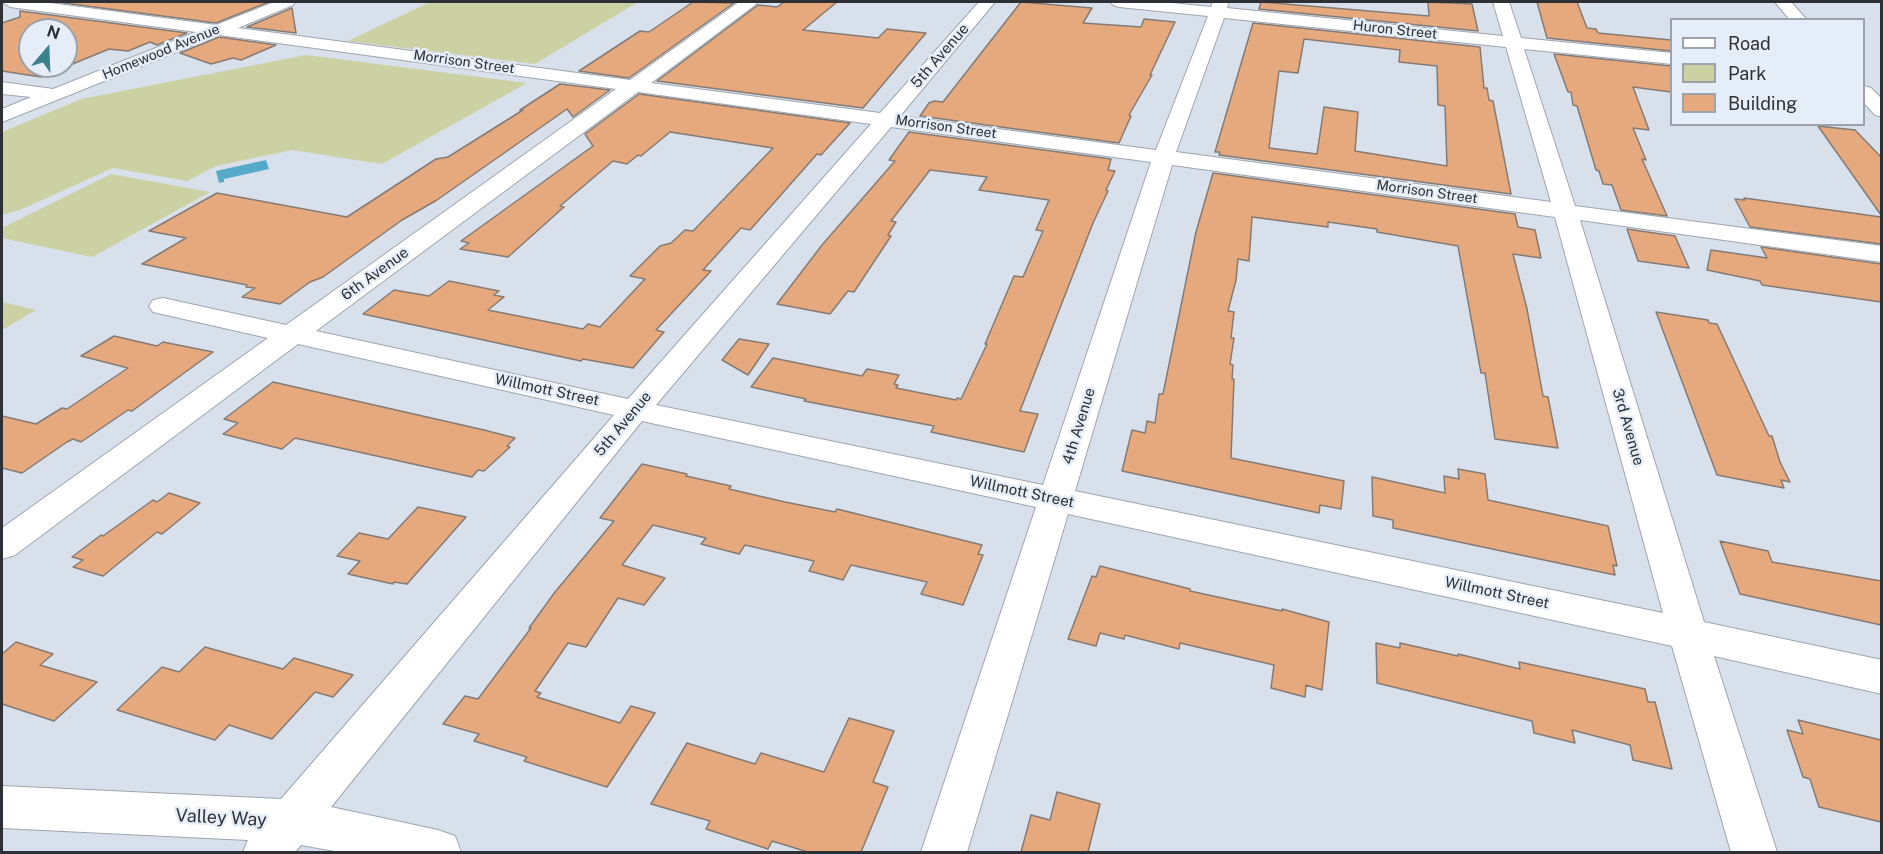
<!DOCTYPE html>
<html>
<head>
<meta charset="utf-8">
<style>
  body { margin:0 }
  #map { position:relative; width:1883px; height:854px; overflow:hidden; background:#d8e0eb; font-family:"Public Sans",sans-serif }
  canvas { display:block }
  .frame { position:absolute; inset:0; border:3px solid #2d3034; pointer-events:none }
  .legend { position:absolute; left:1670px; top:18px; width:195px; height:108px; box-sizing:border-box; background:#e5eef8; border:2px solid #9ba2aa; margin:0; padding:8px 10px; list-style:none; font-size:18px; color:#2d3034 }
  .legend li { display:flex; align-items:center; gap:12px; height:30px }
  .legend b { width:30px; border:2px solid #9ba2aa }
  .north { position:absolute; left:18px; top:18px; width:60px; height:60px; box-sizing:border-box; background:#e5eef8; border:2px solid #9ba2aa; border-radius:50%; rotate:19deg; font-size:16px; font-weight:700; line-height:24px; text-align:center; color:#2d3034 }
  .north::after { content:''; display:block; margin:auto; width:21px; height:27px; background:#3c828d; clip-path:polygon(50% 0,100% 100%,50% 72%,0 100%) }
</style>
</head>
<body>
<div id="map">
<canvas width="1883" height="854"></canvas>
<div class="frame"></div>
<ul class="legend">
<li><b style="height:8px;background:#fff"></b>Road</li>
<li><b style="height:16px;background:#ccd1a3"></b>Park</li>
<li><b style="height:16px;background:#e6a97d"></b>Building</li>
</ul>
<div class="north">N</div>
</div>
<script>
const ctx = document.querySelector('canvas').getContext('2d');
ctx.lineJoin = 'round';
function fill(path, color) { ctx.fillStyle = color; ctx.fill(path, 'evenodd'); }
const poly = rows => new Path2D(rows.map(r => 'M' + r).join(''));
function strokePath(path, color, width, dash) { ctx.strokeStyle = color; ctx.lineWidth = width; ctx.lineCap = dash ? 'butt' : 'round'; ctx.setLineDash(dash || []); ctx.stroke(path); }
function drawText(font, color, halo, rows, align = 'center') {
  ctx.font = font + ' "Public Sans",sans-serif'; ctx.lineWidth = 5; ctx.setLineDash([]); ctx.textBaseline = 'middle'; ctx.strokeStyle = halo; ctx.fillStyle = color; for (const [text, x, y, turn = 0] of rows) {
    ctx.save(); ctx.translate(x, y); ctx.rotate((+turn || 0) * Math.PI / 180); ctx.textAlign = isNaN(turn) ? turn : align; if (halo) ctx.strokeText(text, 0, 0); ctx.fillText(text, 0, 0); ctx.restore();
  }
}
fill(poly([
  [430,2,638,2,535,64,348,41],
  [306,55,527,83,382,164,292,150,216,166,187,181,113,168,20,210,2,215,2,132,81,99],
  [111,174,210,192,92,257,2,238,2,228],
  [2,302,36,310,2,330]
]), '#ccd1a3');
fill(poly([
  [266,160,269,169,224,179,224,182,219,183,216,171]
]), '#55aac9');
const building = poly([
  [56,2,269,2,216,23,56,2],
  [693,2,734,3,629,78,579,71,640,31,649,32,693,2],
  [784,2,837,2,803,30,878,38,887,29,926,33,863,108,657,81,758,5,777,7,784,2],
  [1021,2,1092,8,1083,23,1141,27,1144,19,1175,22,1150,75,1152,75,1129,115,1131,116,1119,143,920,116,929,103,934,101,943,102,1021,2],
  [1261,2,1429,16,1428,2,1472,4,1478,31,1259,9,1261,2],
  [1537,2,1577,2,1587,28,1596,29,1598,33,1671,40,1671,51,1547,38,1537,2],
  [292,8,296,33,247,27,292,8],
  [20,11,187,33,157,45,150,42,128,51,109,49,41,77,2,71,2,23,20,17,20,11],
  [30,30,66,30,66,66,30,66,30,30],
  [1253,23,1480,47,1484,88,1487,88,1489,100,1493,101,1511,194,1219,155,1220,152,1215,152,1253,23],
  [1304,39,1400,50,1399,62,1437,66,1438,105,1445,106,1447,166,1355,151,1358,112,1324,107,1317,154,1269,148,1279,71,1298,73,1304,39],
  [219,37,276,45,241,60,233,58,211,64,180,53,219,37],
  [1554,54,1671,66,1671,92,1633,87,1649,130,1633,128,1646,160,1642,159,1667,216,1621,210,1612,185,1603,184,1599,171,1596,170,1577,106,1573,105,1571,92,1568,92,1554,54],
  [560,84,610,90,573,117,567,109,437,200,402,220,323,277,310,282,280,304,242,297,255,288,246,287,247,285,142,264,186,238,149,231,217,193,347,217,436,159,448,157,523,110,520,110,560,84],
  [639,94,850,123,821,155,817,154,750,230,741,228,703,270,711,271,656,330,664,332,633,368,583,359,581,361,363,314,394,290,429,296,449,281,499,291,494,295,504,297,488,310,583,329,588,324,600,327,645,279,630,276,660,246,671,243,685,230,693,231,773,148,670,132,641,156,638,155,627,164,613,161,560,206,564,207,508,257,460,249,469,243,461,241,593,146,585,134,639,94],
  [1818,126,1855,130,1881,157,1881,215,1818,126],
  [909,132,1111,159,1108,170,1115,171,1106,190,1108,191,1093,223,1020,411,1038,414,1024,452,931,432,934,426,804,401,806,399,751,387,773,358,862,376,867,369,899,375,894,384,898,385,896,388,956,400,957,398,961,399,987,344,985,344,1014,276,1023,277,1043,231,1036,230,1049,200,979,190,987,177,930,170,891,221,896,222,888,235,891,236,854,292,848,291,830,314,777,304,822,245,895,161,889,160,909,132],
  [1213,173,1515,214,1518,227,1535,230,1541,258,1513,254,1527,309,1543,396,1548,397,1558,448,1495,439,1485,373,1481,373,1458,246,1377,232,1377,229,1328,222,1328,227,1252,217,1249,261,1238,259,1236,280,1228,311,1234,312,1231,338,1234,338,1230,364,1233,365,1232,379,1234,379,1231,458,1344,481,1341,509,1320,505,1319,513,1122,471,1132,430,1145,433,1147,421,1155,423,1159,394,1163,394,1196,232,1213,173],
  [1744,198,1881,217,1881,244,1750,227,1735,199,1745,200,1744,198],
  [1627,229,1675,236,1689,268,1638,261,1627,229],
  [1761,247,1881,264,1881,302,1762,285,1760,281,1707,270,1711,250,1767,258,1761,247],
  [1656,312,1708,320,1709,323,1717,324,1769,436,1772,436,1780,462,1790,482,1781,480,1784,488,1717,475,1656,312],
  [114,336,157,346,163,342,213,352,132,411,128,410,81,442,73,439,67,442,22,473,2,468,2,416,36,424,62,408,67,409,128,368,81,356,114,336],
  [739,339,769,344,748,375,722,360,739,339],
  [273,382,484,430,515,438,507,446,510,447,484,471,478,470,472,477,295,438,282,449,223,434,238,423,224,419,273,382],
  [642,464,687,474,686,476,731,486,729,489,785,502,835,512,837,509,982,545,978,554,983,555,963,605,921,594,927,582,851,565,843,580,809,571,814,561,745,545,739,554,701,544,706,538,653,525,622,565,665,578,644,605,618,598,586,647,568,643,535,691,541,693,537,697,620,723,631,706,655,713,607,787,524,761,527,757,474,741,479,734,443,724,465,696,478,699,531,628,529,628,555,592,614,521,600,518,642,464],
  [1458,469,1485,474,1488,500,1608,526,1617,566,1613,565,1615,575,1393,528,1393,520,1373,516,1372,477,1445,493,1444,476,1459,479,1458,469],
  [169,493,200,503,162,534,157,532,103,576,73,567,83,560,72,557,101,535,103,536,153,500,157,502,169,493],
  [418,507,466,517,407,584,394,582,393,584,348,574,360,561,337,556,359,533,388,539,418,507],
  [1720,541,1768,551,1772,562,1881,581,1881,625,1740,594,1720,541],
  [1100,566,1190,589,1190,591,1282,611,1282,609,1329,622,1322,690,1306,685,1305,697,1271,688,1274,665,1180,643,1179,649,1125,635,1124,639,1100,633,1096,646,1068,639,1092,576,1096,577,1100,566],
  [16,642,53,654,40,665,97,682,54,721,2,704,2,654,16,642],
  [1376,643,1400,648,1400,643,1458,656,1458,654,1520,669,1519,662,1645,689,1648,702,1655,702,1672,769,1633,760,1630,745,1572,730,1575,743,1534,733,1532,721,1377,683,1376,643],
  [205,647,283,669,294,658,353,675,333,697,315,692,272,739,229,725,215,740,117,710,162,667,179,672,205,647],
  [849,718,894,731,873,782,888,787,861,852,808,852,772,841,768,849,706,829,710,821,651,804,687,743,755,764,761,753,824,772,849,718],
  [1798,720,1881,740,1881,822,1819,807,1810,779,1803,777,1787,730,1803,734,1798,720],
  [1057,792,1100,804,1088,852,1021,852,1031,815,1050,820,1057,792]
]);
fill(building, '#e6a97d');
strokePath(building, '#857b74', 1.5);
const minor = poly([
  [2,2,43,2,216,25,274,2,295,2,293,5,238,28,630,80,739,2,757,2,755,5,651,83,880,113,979,2,995,2,900,116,1156,150,1208,16,1119,7,1113,5,1111,2,1162,2,1211,7,1213,2,1229,2,1227,8,1503,36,1493,2,1509,2,1521,38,1672,53,1672,64,1524,49,1575,206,1882,246,1882,262,1580,220,1704,622,1882,660,1882,694,1714,656,1777,852,1731,852,1672,646,1068,514,967,852,921,852,1036,507,642,421,331,807,438,830,455,836,461,852,340,852,301,845,295,852,243,852,248,840,2,828,2,786,281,799,614,415,298,344,15,555,2,559,2,528,268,338,153,312,149,306,153,300,163,298,286,325,616,89,219,35,2,122,2,109,31,97,2,94,2,82,53,89,196,32,10,7,2,2],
  [1224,18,1506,47,1551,202,1176,152,1224,18],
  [638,92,871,124,628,399,316,331,638,92],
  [891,127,1151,162,1043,485,656,405,891,127],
  [1172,165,1555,217,1663,613,1075,491,1172,165],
  [1775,2,1791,2,1807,20,1790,20,1775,2],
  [1864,86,1871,88,1882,99,1882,117,1875,115,1864,103,1864,86]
]);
strokePath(minor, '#9ea6af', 2);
fill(minor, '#fff');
drawText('14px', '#2d3034', '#e5eef8', [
  ["Huron Street",1395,30,6],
  ["Homewood Avenue",161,52,-22],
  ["Morrison Street",464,62,8],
  ["Morrison Street",946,127,8],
  ["Morrison Street",1427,192,8]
]);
drawText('15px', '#2d3034', '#e5eef8', [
  ["5th Avenue",940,56,-49],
  ["6th Avenue",375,274,-36],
  ["Willmott Street",547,390,12],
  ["5th Avenue",623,424,-50],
  ["4th Avenue",1079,426,-73],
  ["3rd Avenue",1628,427,74],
  ["Willmott Street",1022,492,12],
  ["Willmott Street",1497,593,12]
]);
drawText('18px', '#2d3034', '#e5eef8', [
  ["Valley Way",221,818,3]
]);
</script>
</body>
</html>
